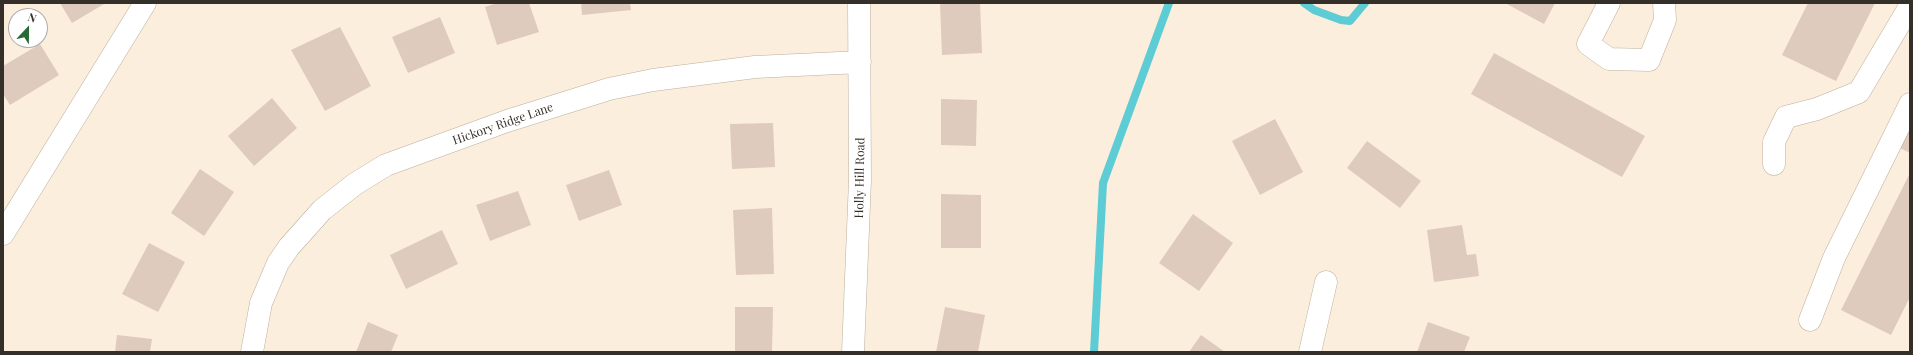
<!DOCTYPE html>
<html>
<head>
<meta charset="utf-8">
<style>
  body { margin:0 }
  #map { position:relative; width:1913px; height:355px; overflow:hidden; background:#fceedc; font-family:"Playfair Display",serif }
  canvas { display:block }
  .frame { position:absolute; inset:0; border:4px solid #342f28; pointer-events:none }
  .north { position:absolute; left:8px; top:8px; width:40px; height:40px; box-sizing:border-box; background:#fff; border:1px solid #aeaca9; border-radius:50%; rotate:22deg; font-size:11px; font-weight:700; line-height:16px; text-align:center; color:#342f28 }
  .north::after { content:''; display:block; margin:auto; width:14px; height:18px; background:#296933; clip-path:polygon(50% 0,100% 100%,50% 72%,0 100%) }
</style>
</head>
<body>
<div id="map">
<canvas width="1913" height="355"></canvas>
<div class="frame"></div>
<div class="north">N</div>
</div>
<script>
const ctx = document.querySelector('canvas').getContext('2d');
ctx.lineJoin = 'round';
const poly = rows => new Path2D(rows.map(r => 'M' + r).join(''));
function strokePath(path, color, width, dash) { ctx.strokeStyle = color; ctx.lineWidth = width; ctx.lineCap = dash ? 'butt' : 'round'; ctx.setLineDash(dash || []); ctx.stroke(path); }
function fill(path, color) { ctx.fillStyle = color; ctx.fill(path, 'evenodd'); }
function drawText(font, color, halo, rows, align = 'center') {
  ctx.font = font + ' "Playfair Display",serif'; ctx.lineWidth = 3.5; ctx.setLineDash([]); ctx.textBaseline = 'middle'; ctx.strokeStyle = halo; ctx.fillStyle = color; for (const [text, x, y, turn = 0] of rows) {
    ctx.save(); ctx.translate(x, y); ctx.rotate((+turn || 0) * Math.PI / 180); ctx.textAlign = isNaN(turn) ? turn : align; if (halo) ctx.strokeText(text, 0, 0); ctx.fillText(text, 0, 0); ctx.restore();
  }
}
strokePath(poly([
  [1304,3,1314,10,1341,20,1350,21,1365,3],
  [1094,352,1103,183,1169,3]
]), '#5dccd5', 8);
fill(poly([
  [60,3,103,3,104,4,72,23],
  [497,3,529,3,539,32,497,45,485,7],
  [581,3,630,3,631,10,582,15],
  [940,3,980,3,982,53,942,55],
  [1505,3,1555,3,1544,24],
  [1808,3,1875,3,1836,81,1782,55],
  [440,17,455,53,408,73,392,37],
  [340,27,371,86,325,111,291,50],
  [40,44,59,75,10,105,3,94,3,66],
  [1494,53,1645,136,1622,177,1471,94],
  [272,98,297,128,254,166,228,136],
  [941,99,977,100,976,146,941,145],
  [1275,119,1303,172,1260,195,1232,141],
  [773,123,775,167,732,169,730,124],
  [1910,128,1910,153,1900,148],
  [1367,141,1421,181,1400,208,1347,168],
  [200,169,234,192,204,236,171,213],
  [609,170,622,205,579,221,566,185],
  [1910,173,1910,297,1891,335,1841,310],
  [518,191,531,225,490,241,476,205],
  [941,194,981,195,981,248,941,248],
  [772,208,774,274,736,275,733,210],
  [1193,214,1233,243,1199,291,1159,263],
  [1462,225,1467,255,1476,254,1479,276,1434,282,1427,230],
  [442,230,458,264,406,289,390,255],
  [149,243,185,262,158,312,122,294],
  [735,307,773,307,772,352,735,352],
  [945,307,985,315,978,352,936,352],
  [368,322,398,335,391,352,356,352],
  [1428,322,1470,337,1464,352,1417,352],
  [117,335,152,339,150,352,115,352],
  [1201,335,1225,352,1189,352]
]), '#dfcabe');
const minor = poly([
  [1609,3,1588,44,1609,59,1649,60,1665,20,1664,3],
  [1774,164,1774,142,1786,117,1817,109,1859,92,1910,6],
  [3,234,145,3],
  [1810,320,1834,258,1910,104],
  [252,352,261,303,278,263,289,247,322,210,355,184,386,165,507,121,609,89,653,80,755,67,860,62],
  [853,352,860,180,859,3],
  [1310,352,1326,282]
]);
strokePath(minor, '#bcaf9d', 23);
strokePath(minor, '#fff', 22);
drawText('12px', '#342f28', '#fff', [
  ["Hickory Ridge Lane",503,124,-19],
  ["Holly Hill Road",860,178,-89]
]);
</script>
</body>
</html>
